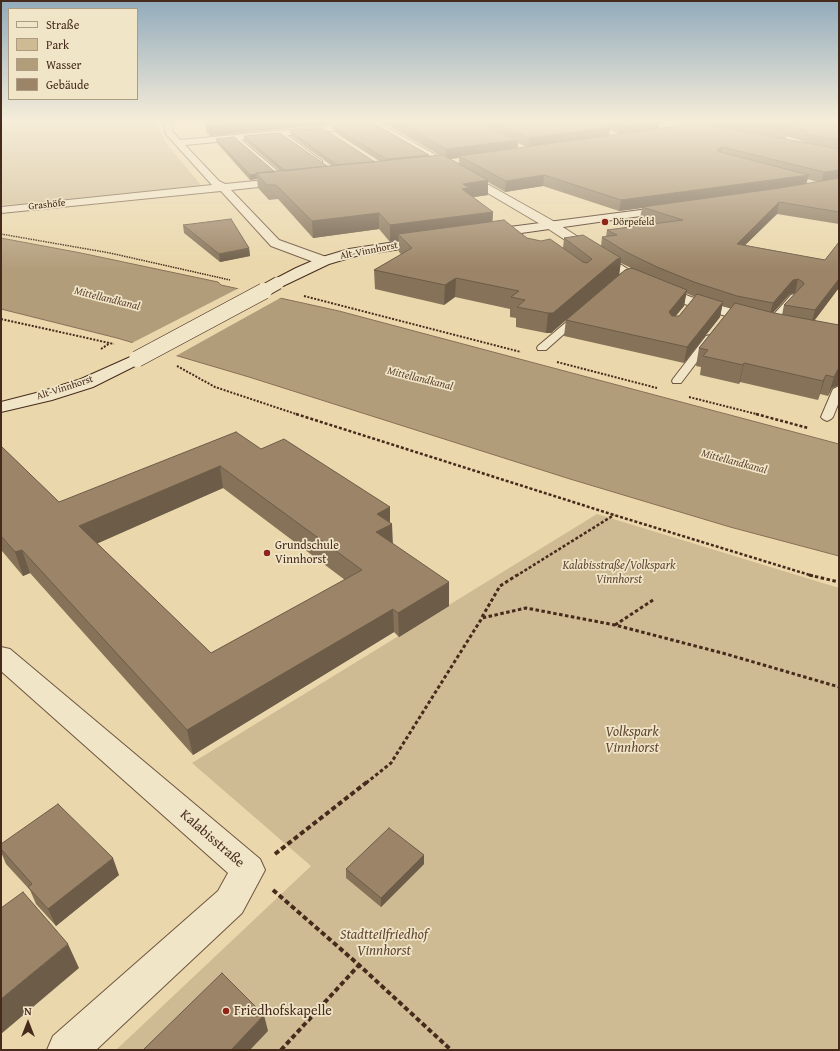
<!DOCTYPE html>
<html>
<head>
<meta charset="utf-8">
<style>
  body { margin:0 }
  #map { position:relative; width:840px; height:1051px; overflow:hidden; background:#ead7ab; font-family:"Gentium Book Plus",serif }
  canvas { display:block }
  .frame { position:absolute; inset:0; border:2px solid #462b1d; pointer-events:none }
  .legend { position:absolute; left:8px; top:8px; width:130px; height:92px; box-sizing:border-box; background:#f1e5c8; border:1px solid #ad9b84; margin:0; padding:5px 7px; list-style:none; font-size:12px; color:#462b1d }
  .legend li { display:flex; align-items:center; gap:8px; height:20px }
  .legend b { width:20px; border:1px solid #ad9b84 }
  .north { position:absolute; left:8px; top:1003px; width:40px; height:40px; -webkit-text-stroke:3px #f1e5c8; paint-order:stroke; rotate:0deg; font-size:11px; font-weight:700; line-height:16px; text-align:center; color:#462b1d }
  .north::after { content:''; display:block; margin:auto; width:14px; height:18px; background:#462b1d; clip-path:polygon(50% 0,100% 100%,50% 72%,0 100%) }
</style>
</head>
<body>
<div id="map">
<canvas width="840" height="1051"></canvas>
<div class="frame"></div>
<ul class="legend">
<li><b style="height:5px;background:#f1e5c8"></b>Straße</li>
<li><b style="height:11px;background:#ceba93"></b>Park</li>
<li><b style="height:11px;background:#b29d7b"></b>Wasser</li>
<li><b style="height:11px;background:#9b8467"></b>Gebäude</li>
</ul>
<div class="north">N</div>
</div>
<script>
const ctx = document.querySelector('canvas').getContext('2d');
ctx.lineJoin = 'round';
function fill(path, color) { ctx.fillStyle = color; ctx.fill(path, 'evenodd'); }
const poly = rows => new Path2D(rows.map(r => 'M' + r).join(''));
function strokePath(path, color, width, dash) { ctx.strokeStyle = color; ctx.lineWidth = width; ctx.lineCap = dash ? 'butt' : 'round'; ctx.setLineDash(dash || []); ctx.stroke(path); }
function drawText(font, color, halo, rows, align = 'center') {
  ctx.font = font + ' "Gentium Book Plus",serif'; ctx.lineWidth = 3.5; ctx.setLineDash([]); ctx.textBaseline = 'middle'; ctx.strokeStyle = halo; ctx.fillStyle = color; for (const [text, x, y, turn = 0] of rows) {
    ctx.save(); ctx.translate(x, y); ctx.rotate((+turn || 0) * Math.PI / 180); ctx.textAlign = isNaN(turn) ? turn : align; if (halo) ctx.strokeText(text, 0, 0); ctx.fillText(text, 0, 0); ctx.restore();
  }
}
fill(poly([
  [1,122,156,122,165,142,201,185,71,201,1,205],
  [597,514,839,588,839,1050,116,1050,311,866,192,763]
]), '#ceba93');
const water = poly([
  [1,238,81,253,218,282,221,285,339,311,839,444,839,556,730,527,570,479,249,377,117,338,1,309,1,238]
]);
fill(water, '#b29d7b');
strokePath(water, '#876f55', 1);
fill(poly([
  [241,287,282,297,174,357,130,344]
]), '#ead7ab');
const lane = poly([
  [679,123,682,125,681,126,641,129,638,127,641,125,679,123],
  [769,131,803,141,804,142,801,144,779,145,779,143,792,141,767,134,767,132,769,131],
  [279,132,283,132,322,161,322,163,318,163,279,134,279,132],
  [234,137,238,137,288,180,288,182,284,182,234,139,234,137],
  [794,294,799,297,797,299,773,326,767,326,765,324,767,322,791,295,794,294],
  [579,313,584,316,582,318,546,350,538,350,537,348,538,346,576,314,579,313],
  [710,335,715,338,681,383,673,383,672,381,673,379,706,336,710,335],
  [839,386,839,402,833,417,831,419,827,421,823,419,821,417,833,389,839,386]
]);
const street = poly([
  [163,122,171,122,173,132,180,140,365,123,366,125,365,127,362,128,185,145,219,181,225,184,286,178,290,179,291,181,286,184,231,190,279,240,329,258,331,261,329,264,319,264,271,246,221,191,1,213,1,207,212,185,166,134,163,122],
  [367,122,377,122,555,222,637,275,691,297,760,317,763,320,760,323,755,325,750,323,681,303,627,281,547,228,367,122],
  [659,122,676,122,711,128,715,131,711,134,663,125,659,122],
  [1,647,10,649,260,859,265,870,242,913,96,1050,47,1050,53,1036,218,891,228,873,1,671,1,647]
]);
const secondary = poly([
  [672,206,676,207,678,209,676,211,486,238,482,237,480,234,482,231,486,230,672,206],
  [428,237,432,238,434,241,432,244,356,256,329,264,283,286,278,287,273,286,271,283,273,280,296,268,319,258,349,249,428,237],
  [137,354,143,356,145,359,143,362,93,387,52,400,1,412,1,402,40,392,81,379,137,354]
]);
strokePath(lane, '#6f5640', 2);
strokePath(street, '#6f5640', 2);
strokePath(secondary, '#462b1d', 2);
strokePath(poly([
  [1,234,110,253,230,280]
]), '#462b1d', 1.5, [1.5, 1]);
strokePath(poly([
  [304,296,521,352],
  [1,319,114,344],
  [101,349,110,343],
  [557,362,657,388],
  [177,366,215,387,299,415],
  [689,397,760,415]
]), '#462b1d', 2, [2, 1.5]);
strokePath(poly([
  [296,414,614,515,813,576],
  [756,414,808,428],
  [516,576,614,515]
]), '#462b1d', 2.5, [3, 2]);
strokePath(poly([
  [809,575,839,582],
  [482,617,500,586,517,575],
  [615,625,653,600],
  [366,783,391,763,482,618,526,608,615,625,726,654,839,687]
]), '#462b1d', 3, [3.5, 2.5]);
strokePath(poly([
  [275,854,367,782],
  [273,890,359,965,451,1050],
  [281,1050,359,965]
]), '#462b1d', 4, [5, 3]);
fill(lane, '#f1e5c8');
fill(street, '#f1e5c8');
fill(secondary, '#f1e5c8');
const secondaryBridgeFar1 = poly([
  [262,292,278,283]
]);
const secondaryBridge = poly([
  [137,359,264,291]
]);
strokePath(secondaryBridgeFar1, '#462b1d', 14, []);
strokePath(secondaryBridge, '#462b1d', 17, []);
strokePath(secondaryBridgeFar1, '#f1e5c8', 12);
strokePath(secondaryBridge, '#f1e5c8', 16);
fill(poly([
  [216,122,351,122,210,136,206,132,205,123],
  [382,122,601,122,603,123,603,122,672,122,659,123,659,129,686,125,696,122,839,122,839,224,777,214,745,245,825,260,839,242,839,289,838,289,814,321,839,385,832,388,828,396,820,394,818,400,740,382,739,384,700,375,701,367,696,366,699,348,731,308,722,306,720,317,684,363,564,336,566,320,551,333,546,333,516,327,516,318,510,317,510,309,455,297,444,305,375,289,374,270,401,254,399,252,399,241,390,242,379,229,313,238,278,199,269,200,258,188,257,179,250,180,217,143,216,139,275,172,280,171,244,140,244,136,327,166,332,166,291,136,290,131,375,162,379,161,333,131,333,126,429,155,429,156,439,155],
  [610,130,618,134,609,135],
  [787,135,804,141,804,142,786,139],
  [518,143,527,147,518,148],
  [459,158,459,164,450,159],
  [807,179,818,182,806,184],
  [488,182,505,192,543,186,619,211,642,208,640,218,655,223,607,230,606,237,602,237,601,246,564,238,563,248,527,238,492,222,493,212,473,197,488,195],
  [621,263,631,268,619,274],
  [686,293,695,297,679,316,675,316,684,306],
  [795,293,796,293,784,305,782,315,773,313,790,294],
  [183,225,249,248,250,256,220,262,184,233],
  [1,446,59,502,261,449,390,507,390,523,392,524,392,544,449,606,399,637,394,632,193,755,30,573,23,576,2,551,1,549],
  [223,488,345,580,211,653,97,543],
  [1,844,119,875,56,926,36,904,30,890,6,864,1,852],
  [424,864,381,907,346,878,346,869]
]), '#857259');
fill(poly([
  [255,122,351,122,210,136,209,126],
  [491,122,490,131,487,125],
  [635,122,672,122,659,123,658,130,619,135,620,126],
  [767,122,772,122,771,128,766,127],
  [610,127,609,137,529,148,530,138],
  [518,140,517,149,459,156,459,158,446,159,446,149],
  [722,147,720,157,717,150],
  [429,155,429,161,386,166,386,159],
  [839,170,839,180,821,183,824,172],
  [256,174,257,179,250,180,250,175],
  [544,175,543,186,505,192,506,181],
  [809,175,806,185,642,207,642,208,619,211,621,200],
  [488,180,488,195,468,198,462,204,463,184],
  [779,202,777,214,734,256,737,244],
  [493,212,492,228,398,234,399,241,390,242,390,225],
  [379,213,379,229,313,238,312,221],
  [249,248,250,256,220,262,219,254],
  [621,258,619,277,615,278,551,333,546,333,548,313,617,259],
  [456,278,455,297,444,305,445,285],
  [798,279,795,293,790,294,769,317,773,303,793,280],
  [839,279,839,286,838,289,811,325,815,310],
  [687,290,684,306,666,328,669,312],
  [723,302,720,317,684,363,687,347],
  [744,363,740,382,739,384,743,365],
  [838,369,839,369,839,385,832,388,828,396,834,377],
  [826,375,820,394,818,400,823,381],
  [220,466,223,488,85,549,79,526],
  [390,507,390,524,392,524,393,546,376,532,377,514],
  [22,550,30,573,23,576,15,552],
  [449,582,449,606,399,637,398,613],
  [393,609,394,632,193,755,187,730],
  [424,855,424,864,381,907,381,898],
  [113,858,119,875,56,926,48,909],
  [68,944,79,968,1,1034,1,999],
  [264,1015,268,1031,250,1050,231,1050]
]), '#6c5c48');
const building = poly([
  [216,122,255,122,209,126,205,123,216,122],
  [371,122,429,155,386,159,333,126,371,122],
  [398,122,490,122,487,125,489,127,518,140,446,149,398,122],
  [492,122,601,122,610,127,530,138,492,122],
  [614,122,649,122,620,126,614,122],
  [690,122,694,122,839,149,839,170,824,172,722,147,717,150,720,152,809,175,621,200,544,175,506,181,459,156,686,125,690,122],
  [736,122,767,122,767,125,787,131,736,122],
  [777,122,839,122,839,140,806,134,808,133,807,131,777,122],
  [322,128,375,162,337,165,290,131,322,128],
  [280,133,327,166,285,171,244,136,280,133],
  [234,137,275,172,256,173,257,174,250,175,216,139,234,137],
  [443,155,488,180,463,184,469,188,462,189,493,212,390,225,379,213,312,221,276,185,267,185,256,173,443,155],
  [839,178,839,212,779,202,737,244,825,260,839,242,839,279,815,310,784,305,804,284,803,282,798,279,793,280,773,303,737,296,694,282,657,267,626,252,602,237,617,235,607,230,683,220,642,207,780,188,839,178],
  [231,219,249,248,219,254,183,225,231,219],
  [504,220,527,238,541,241,550,239,583,262,587,263,592,259,564,238,583,235,621,258,617,259,553,313,548,313,517,307,525,300,511,297,519,291,456,278,445,285,374,270,412,248,398,234,504,220],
  [632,268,687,290,669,312,672,316,679,316,697,294,723,302,687,347,566,320,625,270,632,268],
  [735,303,774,313,839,325,839,369,838,369,834,377,826,375,823,381,744,363,743,365,703,356,708,350,699,348,735,303],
  [236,432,261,449,284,439,390,507,377,514,392,524,376,532,449,582,398,613,393,609,187,730,22,550,15,552,1,536,1,446,59,502,236,432],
  [220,466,362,570,211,653,79,526,220,466],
  [58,804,113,858,48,909,28,887,32,884,1,849,1,844,58,804],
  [389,828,424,855,381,898,346,869,389,828],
  [23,892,68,944,1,999,1,908,23,892],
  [222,973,264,1015,231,1050,143,1050,222,973]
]);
fill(building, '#9b8467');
strokePath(building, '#6c5c48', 1);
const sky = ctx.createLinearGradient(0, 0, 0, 269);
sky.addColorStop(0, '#92abbc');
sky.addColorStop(0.45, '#f6edd9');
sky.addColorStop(1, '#f6edd900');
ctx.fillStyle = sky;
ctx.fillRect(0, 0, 840, 269);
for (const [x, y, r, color] of [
  [605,222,4,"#8f2418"],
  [267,553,4,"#8f2418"],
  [226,1011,4,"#8f2418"]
]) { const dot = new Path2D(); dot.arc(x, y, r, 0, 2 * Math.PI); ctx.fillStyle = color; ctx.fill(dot); strokePath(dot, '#f1e5c8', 1.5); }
drawText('10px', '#462b1d', '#f1e5c8', [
  ["Grashöfe",47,205,-6],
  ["Alt-Vinnhorst",369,251,-11],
  ["Alt-Vinnhorst",65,388,-18]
]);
drawText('10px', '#462b1d', '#f1e5c8', [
  ["Dörpefeld",613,222]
], 'left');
drawText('italic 11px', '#614834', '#f1e5c8', [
  ["Mittellandkanal",107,299,14],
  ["Mittellandkanal",420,379,14],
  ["Mittellandkanal",734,462,15]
]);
drawText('12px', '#462b1d', '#f1e5c8', [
  ["Grundschule",275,546],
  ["Vinnhorst",275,560]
], 'left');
drawText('italic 12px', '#614835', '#f1e5c8', [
  ["Kalabisstraße/Volkspark",619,566],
  ["Vinnhorst",619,580]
]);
drawText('italic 14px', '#614835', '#f1e5c8', [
  ["Volkspark",632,732],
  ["Vinnhorst",632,748],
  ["Stadtteilfriedhof",384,935],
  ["Vinnhorst",384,951]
]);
drawText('14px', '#462b1d', '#f1e5c8', [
  ["Kalabisstraße",212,839,41]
]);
drawText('14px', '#462b1d', '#f1e5c8', [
  ["Friedhofskapelle",234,1011]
], 'left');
</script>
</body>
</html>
